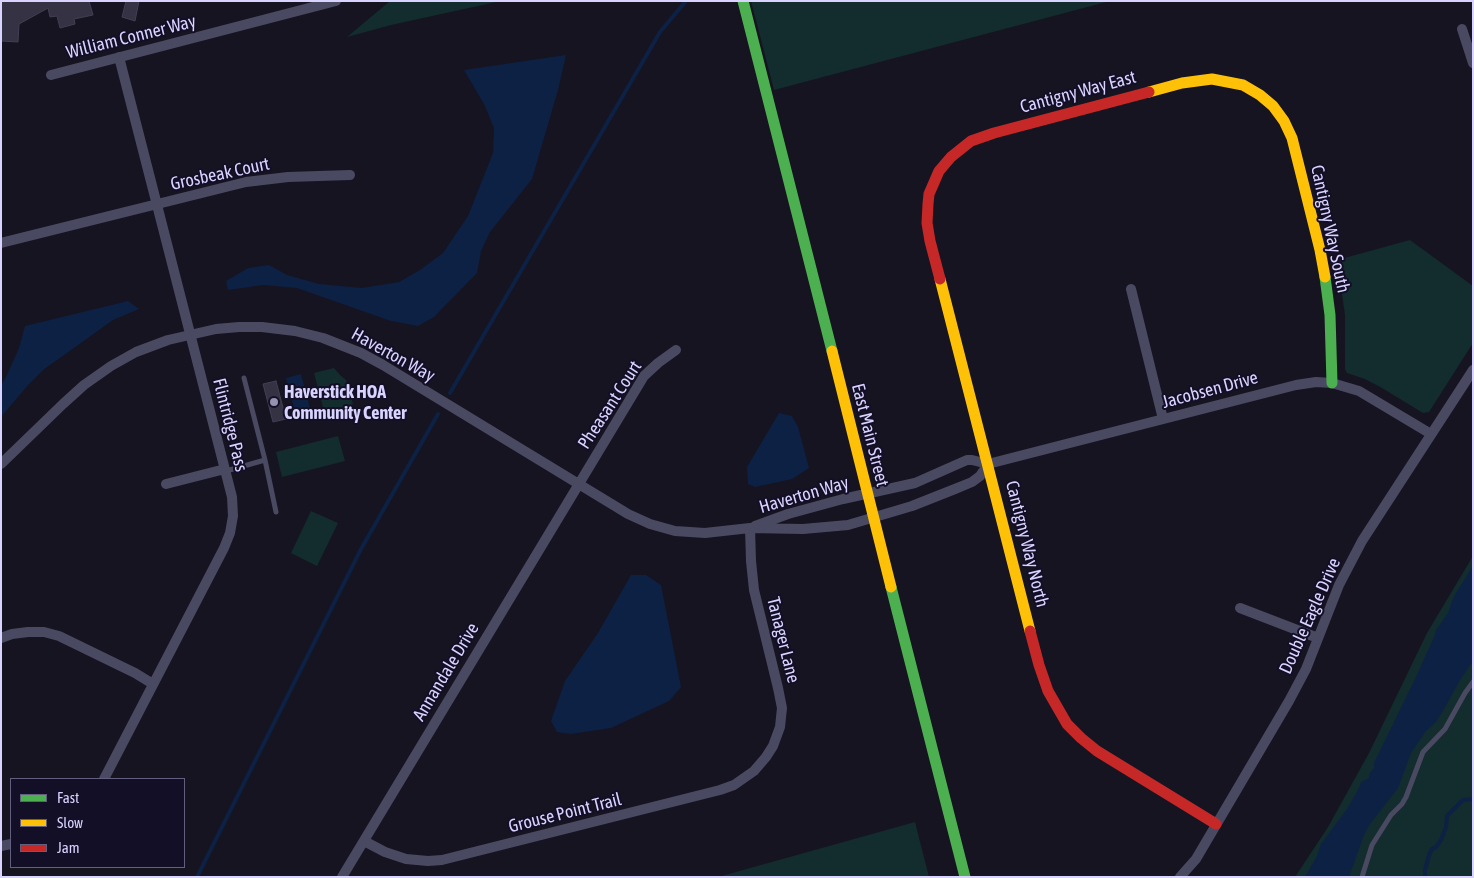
<!DOCTYPE html>
<html>
<head>
<meta charset="utf-8">
<style>
  body { margin:0 }
  #map { position:relative; width:1474px; height:878px; overflow:hidden; background:#161421; font-family:"Asap Condensed",sans-serif }
  canvas { display:block }
  .frame { position:absolute; inset:0; border:2px solid #d9d4ff; pointer-events:none }
  .legend { position:absolute; left:10px; top:778px; width:175px; height:90px; box-sizing:border-box; background:#130f26; border:1px solid #625e7d; margin:0; padding:6px 9px; list-style:none; font-size:15px; color:#d9d4ff }
  .legend li { display:flex; align-items:center; gap:10px; height:25px }
  .legend b { width:25px; border:1px solid #625e7d }
</style>
</head>
<body>
<div id="map">
<canvas width="1474" height="878"></canvas>
<div class="frame"></div>
<ul class="legend">
<li><b style="height:6px;background:#4caf50"></b>Fast</li>
<li><b style="height:6px;background:#ffc107"></b>Slow</li>
<li><b style="height:6px;background:#c62828"></b>Jam</li>
</ul>
</div>
<script>
const ctx = document.querySelector('canvas').getContext('2d');
ctx.lineJoin = 'round';
function fill(path, color) { ctx.fillStyle = color; ctx.fill(path, 'evenodd'); }
const poly = rows => new Path2D(rows.map(r => 'M' + r).join(''));
function strokePath(path, color, width, dash) { ctx.strokeStyle = color; ctx.lineWidth = width; ctx.lineCap = dash ? 'butt' : 'round'; ctx.setLineDash(dash || []); ctx.stroke(path); }
function drawText(font, color, halo, rows, align = 'center') {
  ctx.font = font + ' "Asap Condensed",sans-serif'; ctx.lineWidth = 4; ctx.setLineDash([]); ctx.textBaseline = 'middle'; ctx.strokeStyle = halo; ctx.fillStyle = color; for (const [text, x, y, turn = 0] of rows) {
    ctx.save(); ctx.translate(x, y); ctx.rotate((+turn || 0) * Math.PI / 180); ctx.textAlign = isNaN(turn) ? turn : align; if (halo) ctx.strokeText(text, 0, 0); ctx.fillText(text, 0, 0); ctx.restore();
  }
}
fill(poly([
  [390,1,501,1,391,25,347,37],
  [751,1,1110,1,774,90],
  [1410,240,1473,286,1473,343,1429,412,1423,413,1382,388,1365,379,1347,373,1345,369,1345,315,1337,260],
  [334,368,340,375,346,380,353,404,346,413,326,419,314,373],
  [338,436,345,461,282,477,276,452],
  [311,511,338,523,317,566,291,553],
  [1473,556,1473,877,1295,877,1328,827,1369,753,1427,633],
  [915,822,929,877,718,877]
]), '#132c2d');
fill(poly([
  [566,55,558,90,532,179,490,232,481,251,477,273,434,317,418,326,391,321,297,288,263,285,228,290,226,281,248,268,269,265,287,275,319,284,362,288,399,282,420,270,443,253,468,216,493,153,494,128,484,104,464,70],
  [128,301,139,309,113,320,43,370,28,385,1,417,1,385,5,379,19,348,25,326],
  [301,374,312,416,297,419,286,378],
  [779,413,792,416,798,427,809,468,792,479,755,487,748,484,747,467],
  [1473,566,1473,661,1460,680,1443,711,1436,722,1426,731,1411,753,1398,788,1370,824,1364,835,1349,877,1305,877,1317,856,1321,844,1347,809,1359,788,1361,782,1369,778,1370,773,1374,768,1374,763,1415,679,1435,635,1436,630,1448,613,1452,601,1456,593],
  [631,575,646,575,661,585,681,687,669,701,611,728,571,734,557,732,551,721,565,681,598,633]
]), '#0d2144');
strokePath(poly([
  [450,393,660,32,686,1],
  [197,877,361,549,438,414],
  [1425,877,1425,870,1429,855,1432,849,1436,847,1441,840,1446,827,1447,816,1463,800,1473,799]
]), '#0d2144', 4);
const building = poly([
  [1,1,89,1,93,15,74,19,75,24,60,28,57,16,50,17,48,8,19,24,18,42,1,41,1,1],
  [126,1,139,1,135,21,122,17,126,1],
  [276,381,286,419,273,422,263,384,276,381]
]);
fill(building, '#343243');
strokePath(building, '#433f54', 1);
strokePath(poly([
  [265,460,276,512],
  [226,471,265,460,244,378],
  [1362,877,1372,845,1391,815,1402,804,1406,797,1423,752,1445,729,1465,693,1473,682]
]), '#4a4962', 5);
strokePath(poly([
  [1462,29,1473,63],
  [51,75,336,1],
  [1,243,246,182,288,177,350,175],
  [1131,289,1163,419],
  [1,464,63,404,84,385,111,366,136,352,168,340,216,329,239,327,262,327,295,331,323,338,361,353,383,365,628,514,650,524,675,531,705,533,750,528,803,529,848,525,912,506,955,489,972,482,980,476,988,464],
  [166,484,225,469],
  [755,526,788,514,843,499,915,483,967,460,972,460,988,464,1296,385,1316,382,1332,383,1359,391,1431,434],
  [1240,608,1318,638],
  [1,638,12,634,28,632,44,632,59,636,135,673,153,684],
  [104,779,224,548,230,533,233,516,232,497,119,57],
  [364,841,385,852,406,859,428,861,442,860,720,790,734,785,754,771,766,757,773,746,780,727,782,708,778,688,754,590,751,561,750,528],
  [1,846,11,844],
  [342,877,644,376,658,363,676,350],
  [1180,877,1196,859,1289,701,1306,669,1339,585,1362,541,1473,370]
]), '#4a4962', 10);
strokePath(poly([
  [743,1,832,351],
  [1325,277,1330,315,1332,383],
  [891,587,965,877]
]), '#4caf50', 11);
strokePath(poly([
  [1149,92,1182,83,1212,79,1243,85,1260,95,1273,106,1284,121,1292,138,1320,250,1325,277],
  [940,279,1030,631],
  [832,351,891,587]
]), '#ffc107', 11);
strokePath(poly([
  [940,279,930,241,927,223,928,204,929,194,939,171,951,157,971,141,994,133,1149,92],
  [1030,631,1039,665,1048,691,1067,724,1081,738,1097,751,1216,824]
]), '#c62828', 11);
for (const [x, y, r, color] of [
  [274,402,5,"#9591b1"]
]) { const dot = new Path2D(); dot.arc(x, y, r, 0, 2 * Math.PI); ctx.fillStyle = color; ctx.fill(dot); strokePath(dot, '#130f26', 2); }
drawText('18px', '#d9d4ff', '#130f26', [
  ["William Conner Way",131,37,-14],
  ["Cantigny Way East",1078,92,-15],
  ["Grosbeak Court",220,174,-12],
  ["Cantigny Way South",1330,229,78],
  ["Haverton Way",393,355,29],
  ["Jacobsen Drive",1210,390,-15],
  ["Pheasant Court",610,405,-57],
  ["Flintridge Pass",230,425,76],
  ["East Main Street",870,435,76],
  ["Haverton Way",804,495,-16],
  ["Cantigny Way North",1027,544,76],
  ["Double Eagle Drive",1310,616,-66],
  ["Tanager Lane",783,640,76],
  ["Annandale Drive",446,672,-59],
  ["Grouse Point Trail",565,813,-14]
]);
drawText('bold 18px', '#d9d4ff', '#130f26', [
  ["Haverstick HOA",284,392],
  ["Community Center",284,413]
], 'left');
</script>
</body>
</html>
